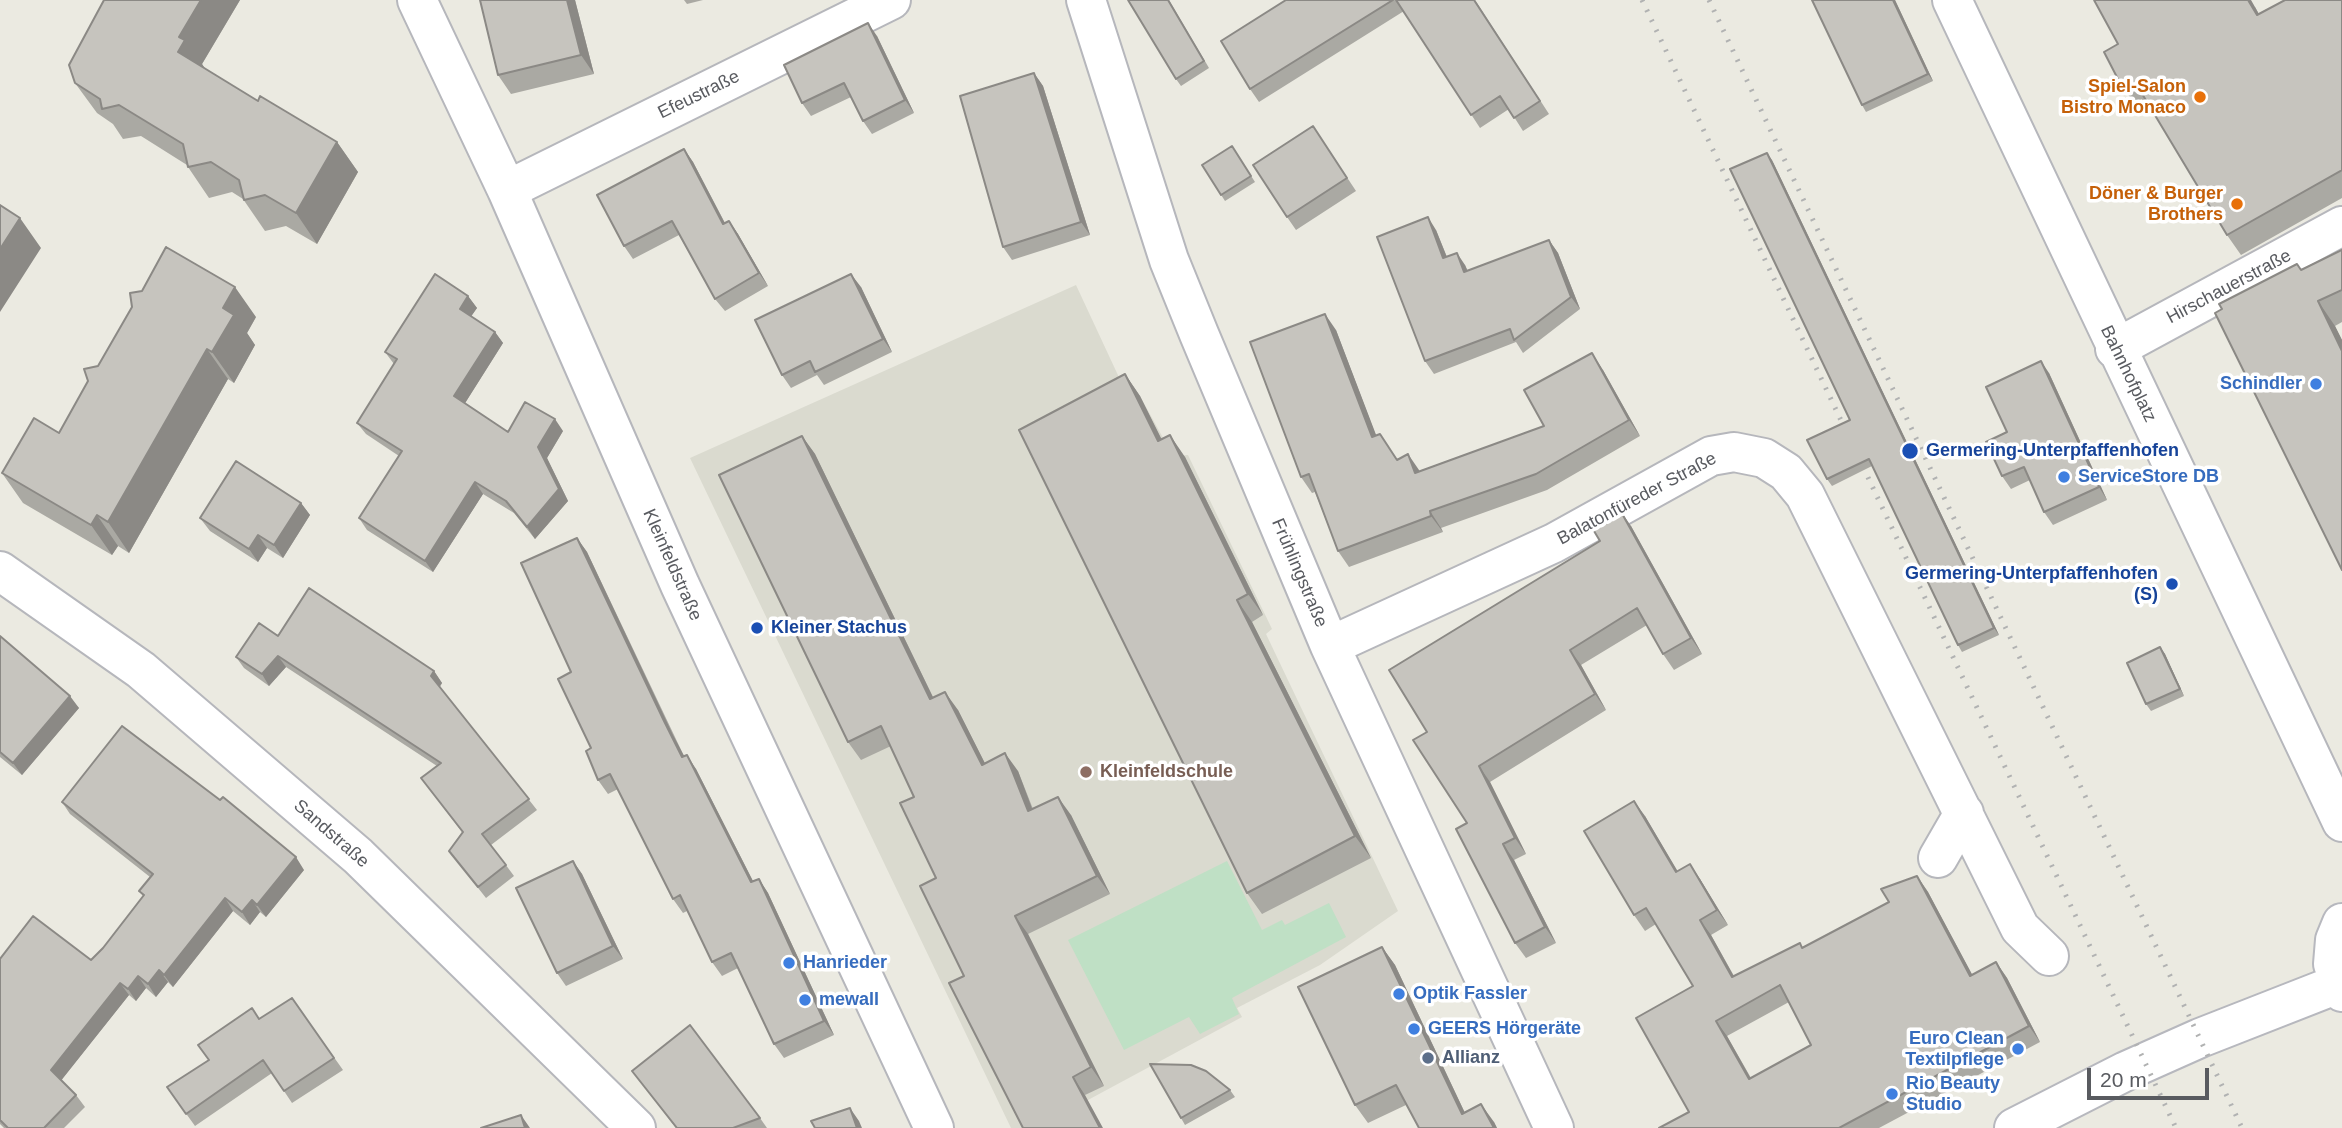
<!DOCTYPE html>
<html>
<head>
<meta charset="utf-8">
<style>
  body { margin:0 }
  #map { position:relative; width:2342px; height:1128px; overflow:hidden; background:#ebeae1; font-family:Helvetica,sans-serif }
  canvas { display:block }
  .scale { position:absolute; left:2087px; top:1068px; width:122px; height:32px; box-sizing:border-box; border:4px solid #595b60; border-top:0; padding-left:9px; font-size:21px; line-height:24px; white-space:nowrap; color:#595b60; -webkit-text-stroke:5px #fff; paint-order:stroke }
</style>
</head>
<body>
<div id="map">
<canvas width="2342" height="1128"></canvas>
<div class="scale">20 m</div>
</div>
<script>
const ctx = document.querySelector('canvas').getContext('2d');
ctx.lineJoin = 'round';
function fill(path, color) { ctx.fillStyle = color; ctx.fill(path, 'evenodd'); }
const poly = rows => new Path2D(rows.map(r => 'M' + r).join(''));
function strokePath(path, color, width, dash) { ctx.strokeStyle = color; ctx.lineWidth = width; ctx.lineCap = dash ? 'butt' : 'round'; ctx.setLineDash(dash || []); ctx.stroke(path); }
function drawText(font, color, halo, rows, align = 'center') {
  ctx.font = font + ' Helvetica,sans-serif'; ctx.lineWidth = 7; ctx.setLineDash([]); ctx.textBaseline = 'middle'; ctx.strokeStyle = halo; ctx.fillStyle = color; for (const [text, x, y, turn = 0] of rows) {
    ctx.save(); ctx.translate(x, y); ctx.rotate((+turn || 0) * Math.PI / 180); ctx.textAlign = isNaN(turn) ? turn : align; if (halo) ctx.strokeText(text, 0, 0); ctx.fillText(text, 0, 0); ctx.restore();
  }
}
fill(poly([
  [1076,285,1130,401,1140,396,1173,456,1188,455,1272,629,1266,634,1398,911,1320,965,1237,1008,1242,1017,1036,1128,1011,1128,690,458]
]), '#dadacf');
fill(poly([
  [1227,861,1262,930,1282,920,1285,925,1329,903,1346,937,1232,998,1239,1014,1200,1034,1189,1017,1124,1050,1068,940]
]), '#bfe0c5');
const street = poly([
  [417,0,507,190,680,585,934,1128],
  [1086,0,1169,260,1199,334,1330,646,1554,1128],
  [1952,0,2342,822],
  [507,190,891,0],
  [2115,349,2342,226],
  [0,571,141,670,358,856,636,1128],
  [1330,646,1554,543,1711,456,1734,452,1764,458,1786,472,1805,495,2020,928,2049,956],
  [1938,858,1964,813]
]);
const secondary = poly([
  [2342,923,2335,940,2333,964,2342,992],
  [2014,1128,2126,1071,2200,1038,2338,984]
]);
strokePath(street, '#b6b7bc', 42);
strokePath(secondary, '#b7b8be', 42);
strokePath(street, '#fff', 38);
strokePath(secondary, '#fff', 38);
strokePath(poly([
  [1642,0,2176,1128],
  [1709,0,2242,1128]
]), '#b1b2b2', 5, [2, 9]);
fill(poly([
  [104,0,240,0,202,64,204,68,258,101,337,142,358,172,317,244,286,226,265,231,243,199,232,192,209,198,188,167,187,165,141,136,123,139,113,124,97,113,75,83],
  [575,0,594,74,511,94,498,75],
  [684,0,703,0,687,4],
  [1169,0,1209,68,1181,86,1176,79],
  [1286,0,1475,0,1549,114,1523,131,1509,109,1480,128,1404,11,1259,102,1250,89],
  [1812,0,1895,0,1933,81,1866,112,1862,105],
  [2342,0,2342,198,2241,255,2227,235,2150,107,2148,109,2142,99,2134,103,2120,83,2255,7,2259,14],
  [877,36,914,113,872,134,863,121,851,97,811,116,802,103],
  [1034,73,1043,86,1090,235,1012,260,1003,247],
  [1313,126,1356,191,1296,230,1287,217],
  [1232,146,1255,182,1225,201,1202,165],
  [684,149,693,162,725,223,729,221,738,234,768,286,725,311,715,299,679,235,633,259,624,246],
  [1772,160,1999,635,1962,652,1958,645,1872,466,1832,486,1827,479,1850,420],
  [1436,230,1447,257,1465,265,1468,271,1549,240,1558,253,1580,309,1523,353,1516,342,1434,374,1425,361],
  [2342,250,2342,322,2335,326,2342,340,2342,570,2302,270],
  [861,287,892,352,824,385,817,375,791,388,782,375],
  [468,296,477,308,471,316,495,332,503,343,465,403,508,432,563,431,547,458,568,501,535,539,514,513,483,494,433,572,367,530,359,518,399,456,366,434,357,423,394,364,385,352],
  [256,317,247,333,255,345,234,383,228,379,129,553,118,546,112,555,23,503,2,473,59,433,88,381,98,366],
  [1336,330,1376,436,1398,460,1419,471,1544,426,1603,370,1640,436,1547,490,1441,528,1443,532,1349,567,1338,551,1315,492,1312,493,1301,477],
  [2049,373,2107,500,2053,525,2044,512,2030,480,2011,489,2002,476,2007,432],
  [1125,374,1140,396,1161,439,1185,457,1263,615,1252,622,1371,858,1262,914,1247,893],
  [802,436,815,454,933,697,958,710,985,764,1018,771,1033,809,1071,815,1110,894,1028,934,1104,1086,1085,1095,964,976,914,797,891,746,861,760,848,742],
  [301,503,310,515,283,558,267,548,258,562,210,531,200,518],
  [1631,526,1702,654,1674,670,1663,654,1647,625,1581,665,1606,710,1490,782,1526,854,1514,860,1556,943,1526,958,1515,943,1467,823,1427,732],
  [577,538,587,552,684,756,696,769,753,881,759,879,768,893,834,1035,784,1058,774,1044,738,968,722,976,712,962,687,911,683,913,673,899,618,789,608,794,598,780,591,748,571,672],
  [0,636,79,708,22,775,0,757],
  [278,636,434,671,442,683,440,687,537,810,491,845,514,876,486,898,449,851,462,832,421,778,437,766,286,667,269,686,244,668,236,657],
  [2160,647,2165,654,2184,696,2151,711,2146,704],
  [62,802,304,870,266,917,260,912,250,925,233,911,173,987,168,982,156,997,146,988,136,1001,129,995,61,1080,76,1095,85,1107,64,1128,4,1128,0,1124,0,959,91,960,103,948,143,896,139,891,150,877,70,814],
  [1645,816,1677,871,1700,879,1728,925,1711,935,1734,976,1803,948,1889,902,1917,876,1928,892,1972,975,1996,962,2007,978,2040,1042,1879,1128,1659,1128,1689,1112,1693,986,1656,924,1645,931,1634,915],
  [1789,1002,1811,1045,1751,1078,1727,1036],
  [573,861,582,874,623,959,566,986,557,973],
  [1382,947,1395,965,1465,1113,1494,1122,1497,1128,1419,1128,1406,1105,1368,1123,1355,1105],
  [292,998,343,1070,292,1103,272,1073,195,1126,167,1087,209,1060,260,1019],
  [632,1071,760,1118,767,1128,676,1128],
  [1230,1090,1235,1097,1185,1125,1181,1118]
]), '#aaa9a3');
fill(poly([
  [201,0,240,0,202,64,206,70,178,52,179,37],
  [567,0,575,0,594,74,581,55],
  [1893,0,1895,0,1933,81,1928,74],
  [2248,0,2251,0,2255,7,2270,35,2257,15],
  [868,23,877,36,914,113,905,100],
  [1034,73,1043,86,1090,235,1081,222],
  [337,142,358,172,317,244,296,213],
  [684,149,693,162,732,237,723,224],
  [1767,153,1772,160,1999,635,1994,628],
  [1428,217,1436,230,1452,270,1443,258],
  [20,218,41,248,0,312,0,249],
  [729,221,738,234,768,286,759,273],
  [1549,240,1558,253,1580,309,1571,297],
  [1457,253,1465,265,1473,285,1464,272],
  [851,274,861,287,892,352,883,339],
  [235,287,256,317,247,333,255,345,234,383,212,352,223,308],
  [468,296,477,308,468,321,460,309],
  [2318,301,2335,326,2342,340,2342,351],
  [1325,314,1336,330,1383,453,1372,437],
  [495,332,503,343,462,408,454,396],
  [207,349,228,379,129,553,108,522],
  [1592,353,1603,370,1640,436,1629,420],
  [2041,361,2049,373,2107,500,2099,487],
  [1125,374,1140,396,1173,462,1158,441],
  [555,419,563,431,547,458,568,501,535,539,527,527,538,447],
  [1170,435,1185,457,1263,615,1248,594],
  [802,436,815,454,943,718,930,699],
  [1408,454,1419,470,1426,489,1415,473],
  [475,482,483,494,433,572,425,561],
  [301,503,310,515,283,558,274,545],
  [1620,510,1631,526,1702,654,1691,638],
  [1430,511,1441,528,1443,532,1431,516],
  [97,515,118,546,112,555,91,525],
  [258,535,267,548,258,562,249,549],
  [577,538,587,552,673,735,692,771,682,757,664,721],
  [1237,600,1252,622,1371,858,1355,836],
  [2160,647,2165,654,2184,696,2180,689],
  [1570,650,1581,665,1606,710,1595,694],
  [278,656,286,667,269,686,262,674],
  [434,671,442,683,439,687,431,676],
  [945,692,958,710,995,783,982,765],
  [70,696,79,708,22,775,13,763],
  [1005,753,1018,771,1040,830,1028,811],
  [687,755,696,769,761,897,751,882],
  [1479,766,1490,782,1526,854,1515,838],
  [1058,797,1071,815,1110,894,1097,876],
  [1634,801,1645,816,1687,887,1676,872],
  [1503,844,1514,860,1556,943,1545,927],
  [296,857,304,870,266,917,257,905],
  [573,861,582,874,623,959,613,946],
  [1690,864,1700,879,1728,925,1717,910],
  [1917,876,1928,892,1981,991,1970,976],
  [759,879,768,893,834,1035,824,1021],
  [225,898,233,911,173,987,164,975],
  [252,900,260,912,250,925,242,912],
  [1015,916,1028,934,1104,1086,1091,1067],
  [1700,920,1711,935,1743,993,1732,977],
  [1382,947,1395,965,1472,1128,1462,1114],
  [1996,962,2007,978,2040,1042,2029,1026],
  [159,970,168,982,156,997,148,984],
  [138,976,146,988,136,1001,128,989],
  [120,983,129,995,60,1082,51,1070],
  [1716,1021,1727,1036,1760,1095,1749,1079],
  [1073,1077,1085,1095,1103,1128,1100,1128],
  [1481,1104,1494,1122,1497,1128,1494,1128],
  [850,1108,859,1121,862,1128,857,1128],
  [521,1115,530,1128,525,1128]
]), '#8b8985');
const building = poly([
  [104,0,201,0,179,37,185,40,178,52,258,101,260,96,337,142,296,213,265,195,244,200,239,180,211,162,188,167,183,144,119,105,102,109,100,99,75,83,69,65,104,0],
  [480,0,567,0,581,55,498,75,480,0],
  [1128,0,1168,0,1204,61,1176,79,1128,0],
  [1286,0,1393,0,1250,89,1221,41,1286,0],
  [1396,0,1474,0,1540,101,1514,118,1500,96,1471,115,1396,0],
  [1812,0,1893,0,1928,74,1862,105,1812,0],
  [2094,0,2248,0,2257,15,2285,0,2342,0,2342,170,2227,235,2138,87,2134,89,2129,79,2120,83,2104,52,2118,44,2094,0],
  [868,23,905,100,863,121,844,83,802,103,784,65,868,23],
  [1034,73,1081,222,1003,247,960,96,1034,73],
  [1313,126,1347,178,1287,217,1253,165,1313,126],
  [1232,146,1251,176,1221,195,1202,165,1232,146],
  [684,149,723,224,729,221,759,273,715,299,672,221,624,246,597,195,684,149],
  [1767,153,1994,628,1958,645,1869,459,1827,479,1807,440,1850,420,1730,169,1767,153],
  [0,205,20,218,0,249,0,205],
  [1428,217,1443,258,1457,253,1464,272,1549,240,1571,297,1514,340,1510,329,1425,361,1377,237,1428,217],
  [166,247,235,287,223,308,234,315,212,352,207,349,108,522,97,515,91,525,2,473,34,418,59,433,88,381,84,369,98,366,132,307,130,293,142,291,166,247],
  [2342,250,2342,290,2318,301,2342,351,2342,570,2215,313,2222,309,2219,304,2297,264,2301,270,2342,250],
  [435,274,468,296,460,309,495,332,454,396,508,432,525,402,555,419,538,447,559,489,527,527,506,501,475,482,425,561,359,518,402,451,357,423,397,359,385,352,435,274],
  [851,274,883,339,815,372,810,361,782,375,755,320,851,274],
  [1325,314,1372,437,1380,434,1397,460,1408,454,1415,473,1544,426,1524,390,1592,353,1629,420,1536,474,1430,511,1431,516,1338,551,1309,474,1301,477,1250,342,1325,314],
  [2041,361,2099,487,2044,512,2024,467,2002,476,1986,442,2007,432,1986,387,2041,361],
  [1125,374,1158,441,1170,435,1248,594,1237,600,1355,836,1247,893,1019,430,1125,374],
  [802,436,930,699,945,692,982,765,1005,753,1028,811,1058,797,1097,876,1015,916,1091,1067,1073,1077,1100,1128,1023,1128,949,983,964,976,920,886,936,878,900,803,914,797,881,726,848,742,719,475,802,436],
  [236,461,301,503,274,545,258,535,249,549,200,518,236,461],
  [1620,510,1691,638,1663,654,1637,608,1570,650,1595,694,1479,766,1515,838,1503,844,1545,927,1515,943,1456,829,1467,823,1413,740,1427,732,1389,670,1600,541,1591,526,1620,510],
  [577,538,664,721,682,757,687,755,751,882,759,879,824,1021,774,1044,731,953,712,962,680,895,673,899,610,774,598,780,586,751,591,748,558,679,571,672,521,563,577,538],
  [309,588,434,671,431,676,529,799,482,834,506,865,478,887,449,851,463,832,421,778,441,763,278,656,262,674,236,657,259,623,278,636,309,588],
  [0,636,70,696,13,763,0,752,0,636],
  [2160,647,2180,689,2146,704,2127,663,2160,647],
  [122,726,220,800,223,797,296,857,257,905,252,900,242,912,225,898,164,975,159,970,148,984,138,976,128,989,120,983,51,1070,76,1095,44,1128,8,1128,0,1120,0,959,33,916,91,960,103,948,144,895,139,891,153,874,62,802,122,726],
  [1634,801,1676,872,1690,864,1717,910,1700,920,1732,977,1800,943,1802,948,1889,902,1881,889,1917,876,1970,976,1996,962,2029,1026,1839,1128,1659,1128,1689,1112,1636,1018,1693,986,1646,908,1634,915,1584,831,1634,801],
  [1780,985,1811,1045,1749,1079,1716,1021,1780,985],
  [573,861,613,946,557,973,516,888,573,861],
  [1382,947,1462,1114,1481,1104,1494,1128,1419,1128,1396,1085,1355,1105,1298,987,1382,947],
  [292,998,334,1058,284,1091,263,1060,186,1114,167,1087,209,1060,198,1045,252,1008,259,1019,292,998],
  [690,1025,760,1118,733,1128,677,1128,632,1071,690,1025],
  [1150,1064,1191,1065,1206,1071,1230,1090,1181,1118,1150,1064],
  [850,1108,857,1128,815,1128,811,1121,850,1108],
  [521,1115,525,1128,481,1128,521,1115]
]);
fill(building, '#c6c4be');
strokePath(building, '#8b8985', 2);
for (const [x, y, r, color] of [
  [2200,97,7,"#e8710a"],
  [2237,204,7,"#e8710a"],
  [2316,384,7,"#3f7fe0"],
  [1910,451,9,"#1a4fb4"],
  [2064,477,7,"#3f7fe0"],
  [2172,584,7,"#1a4fb4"],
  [757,628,7,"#1a4fb4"],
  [1086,772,7,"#8d6e63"],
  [789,963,7,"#3f7fe0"],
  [1399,994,7,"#3f7fe0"],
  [805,1000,7,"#3f7fe0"],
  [1414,1029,7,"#3f7fe0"],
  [2018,1049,7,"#3f7fe0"],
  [1428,1058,7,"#5c6f8a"],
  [1892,1094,7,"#3f7fe0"]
]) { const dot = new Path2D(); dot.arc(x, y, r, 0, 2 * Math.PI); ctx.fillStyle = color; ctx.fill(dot); strokePath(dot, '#fff', 2.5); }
drawText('bold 18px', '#c56008', '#fff', [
  ["Spiel-Salon",2186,87],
  ["Bistro Monaco",2186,108],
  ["Döner & Burger",2223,194],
  ["Brothers",2223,215]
], 'right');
drawText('18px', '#595b60', '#fff', [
  ["Efeustraße",699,95,-26],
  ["Hirschauerstraße",2229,287,-28],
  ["Bahnhofplatz",2128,374,64],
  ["Balatonfüreder Straße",1637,499,-28],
  ["Kleinfeldstraße",672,565,66],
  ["Frühlingstraße",1299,573,67],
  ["Sandstraße",331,834,41]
]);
drawText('bold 18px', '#366cbe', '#fff', [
  ["Schindler",2302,384,"right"],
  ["ServiceStore DB",2078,477],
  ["Hanrieder",803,963],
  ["Optik Fassler",1413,994],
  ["mewall",819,1000],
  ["GEERS Hörgeräte",1428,1029],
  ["Euro Clean",2004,1039,"right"],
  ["Textilpflege",2004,1060,"right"],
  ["Rio Beauty",1906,1084],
  ["Studio",1906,1105]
], 'left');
drawText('bold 18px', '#164399', '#fff', [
  ["Germering-Unterpfaffenhofen",1926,451],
  ["Germering-Unterpfaffenhofen",2158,574,"right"],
  ["(S)",2158,595,"right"],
  ["Kleiner Stachus",771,628]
], 'left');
drawText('bold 18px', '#785e54', '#fff', [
  ["Kleinfeldschule",1100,772]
], 'left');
drawText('bold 18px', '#4e5e75', '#fff', [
  ["Allianz",1442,1058]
], 'left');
</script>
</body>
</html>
